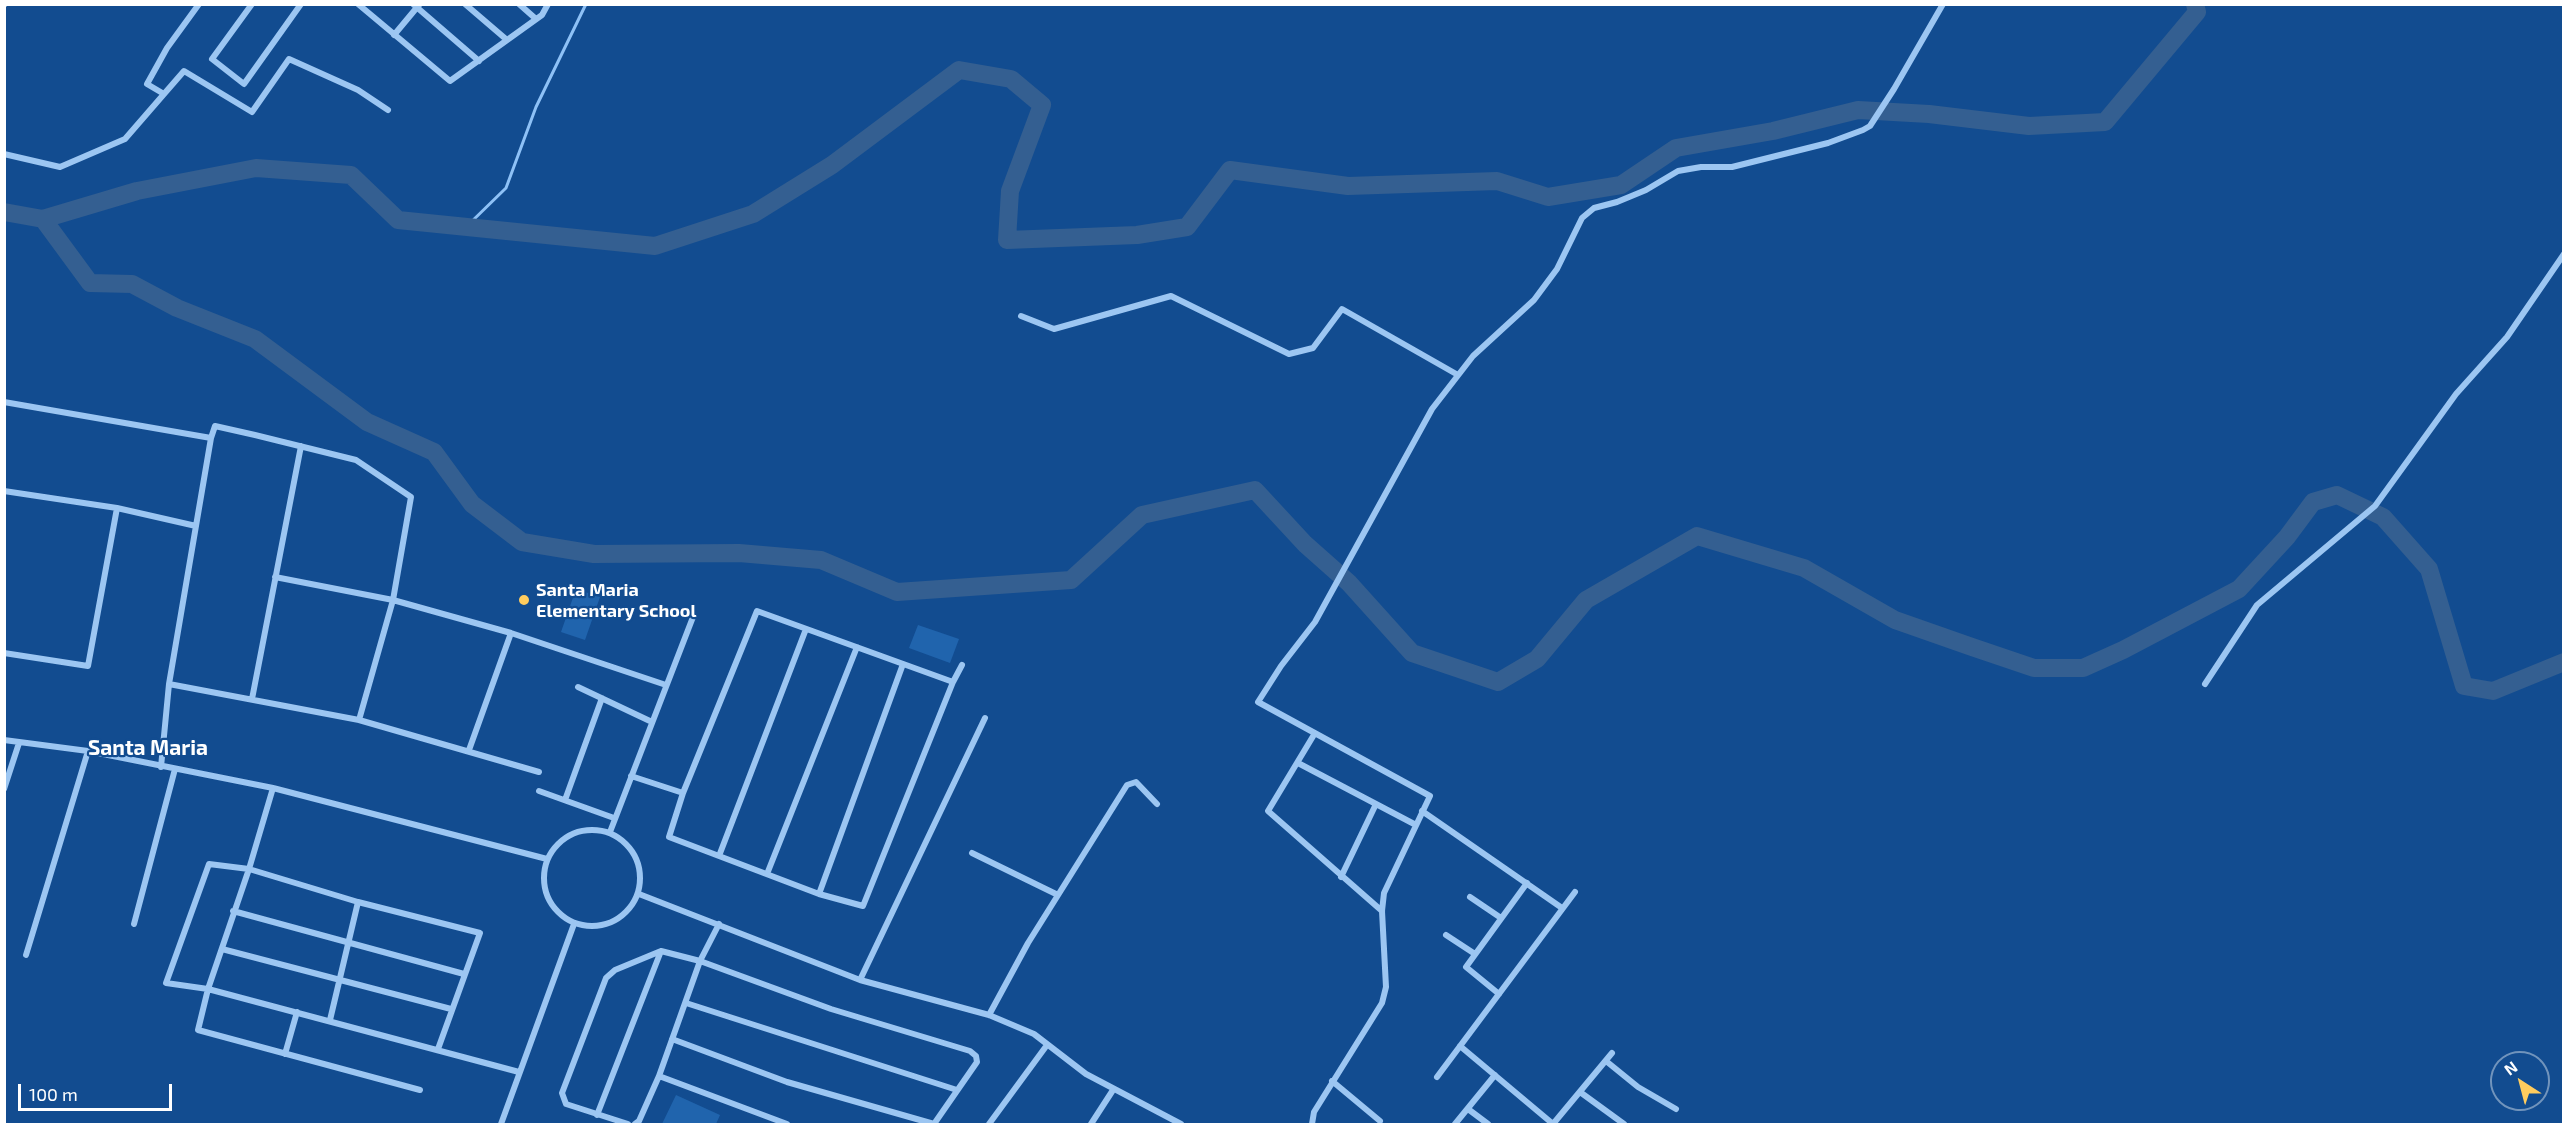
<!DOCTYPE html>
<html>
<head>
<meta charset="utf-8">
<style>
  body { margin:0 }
  #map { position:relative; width:2568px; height:1129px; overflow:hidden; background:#124c90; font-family:"Exo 2",sans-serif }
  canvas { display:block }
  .frame { position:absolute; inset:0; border:6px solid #fff; pointer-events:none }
  .north { position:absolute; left:2490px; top:1051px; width:60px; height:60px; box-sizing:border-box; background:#124c90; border:2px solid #7194bc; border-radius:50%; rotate:324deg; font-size:16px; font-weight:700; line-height:24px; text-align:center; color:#fff }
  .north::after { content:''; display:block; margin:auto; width:21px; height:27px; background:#ffcc5e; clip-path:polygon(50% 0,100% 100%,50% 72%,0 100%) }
  .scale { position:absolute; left:18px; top:1084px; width:154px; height:27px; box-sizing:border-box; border:3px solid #fff; border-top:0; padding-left:8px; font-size:18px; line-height:21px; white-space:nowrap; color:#fff; -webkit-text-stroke:4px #124c90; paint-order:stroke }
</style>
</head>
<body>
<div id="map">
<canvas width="2568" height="1129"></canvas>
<div class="frame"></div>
<div class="north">N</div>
<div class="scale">100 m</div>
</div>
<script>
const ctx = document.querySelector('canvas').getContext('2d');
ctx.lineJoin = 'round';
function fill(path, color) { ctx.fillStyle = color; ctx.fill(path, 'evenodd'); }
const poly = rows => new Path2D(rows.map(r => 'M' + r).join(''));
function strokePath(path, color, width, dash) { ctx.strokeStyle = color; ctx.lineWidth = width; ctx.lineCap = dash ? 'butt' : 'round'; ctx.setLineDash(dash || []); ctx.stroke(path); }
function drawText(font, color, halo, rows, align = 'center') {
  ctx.font = font + ' "Exo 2",sans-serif'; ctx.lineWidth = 4.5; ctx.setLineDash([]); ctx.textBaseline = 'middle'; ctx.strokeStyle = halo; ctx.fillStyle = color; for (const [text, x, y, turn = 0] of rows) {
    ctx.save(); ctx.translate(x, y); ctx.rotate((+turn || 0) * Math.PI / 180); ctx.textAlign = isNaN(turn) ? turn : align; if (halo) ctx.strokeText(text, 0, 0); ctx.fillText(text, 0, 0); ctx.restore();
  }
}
fill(poly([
  [576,589,600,597,585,640,561,632],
  [918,625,959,639,950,663,909,648],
  [676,1095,720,1115,716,1124,662,1124]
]), '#2064ad');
strokePath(poly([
  [466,227,506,188,536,107,586,4]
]), '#8ec1f6', 3);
strokePath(poly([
  [4,212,43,219,137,191,256,168,351,175,398,220,655,246,753,214,832,165,959,70,1011,79,1042,105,1010,191,1007,240,1137,235,1187,227,1230,170,1348,186,1497,181,1548,197,1621,185,1676,148,1773,131,1858,110,1929,114,2029,126,2105,122,2197,12,2195,4],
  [43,219,90,283,132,284,177,308,255,339,367,422,434,452,472,504,522,542,594,554,739,553,821,560,897,592,1071,580,1142,515,1255,490,1305,544,1349,583,1412,653,1498,682,1537,659,1586,600,1697,536,1804,568,1895,620,1972,647,2034,668,2083,668,2123,650,2239,589,2287,537,2313,502,2337,495,2383,517,2429,569,2464,686,2493,691,2564,662]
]), '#345f91', 18);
strokePath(poly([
  [199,4,167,48,147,84,164,94,184,71,252,112,289,59,358,90,388,110],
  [252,4,212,59,244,84,301,4],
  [358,4,450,81,542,15,548,4],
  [413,4,479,61],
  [465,4,507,40],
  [519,4,536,19],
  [4,5,5,4],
  [394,35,419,5],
  [4,154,60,167,125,139,164,94],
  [1021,316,1054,329,1171,296,1289,354,1313,348,1342,309,1458,375],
  [4,402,211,438,215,426,255,435,356,460,411,497,393,600,359,720],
  [4,491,117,508,196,526],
  [275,577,393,600,511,633,666,685],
  [4,653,88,666,117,508],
  [953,682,757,611,683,793,669,837,819,894,863,906,953,682,962,665],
  [169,684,359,720,539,772],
  [2205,684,2257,605,2375,506,2456,394,2507,337,2564,254],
  [578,687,652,722],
  [252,699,301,446],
  [1315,733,1268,811,1382,911],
  [4,740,88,751,273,788,547,859],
  [469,750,511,633],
  [1298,763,1416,825],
  [161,767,169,684,211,438],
  [631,776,683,793],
  [273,788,249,869,208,989,198,1030,420,1090],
  [4,789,19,743],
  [539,791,614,818],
  [565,800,602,698],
  [1422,811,1562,908],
  '544 878a48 48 0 1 1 96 0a48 48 0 1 1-96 0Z',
  [610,832,693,617],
  [972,853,1058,895],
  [719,856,806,629],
  [767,874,857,647],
  [1341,877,1376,804],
  [639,894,860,980,989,1015,1034,1034,1086,1074,1181,1124],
  [819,894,903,664],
  [1470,897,1501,918],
  [233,911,464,974],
  [134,924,175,769],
  [1446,935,1475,954],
  [222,949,451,1009],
  [26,955,88,751],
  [860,980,985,718],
  [1499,994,1466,967,1527,883],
  [686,1003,957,1090],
  [989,1015,1028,943,1127,785,1136,782,1157,804],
  [330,1020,358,902],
  [672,1039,787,1082,934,1124],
  [1460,1046,1553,1124],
  [438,1049,480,933,358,902,249,869,209,864,166,983,208,989,519,1072],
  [285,1054,297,1012],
  [1606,1061,1638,1087,1676,1109],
  [659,1076,787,1124],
  [1437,1077,1575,892],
  [1332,1081,1380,1121],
  [1580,1092,1624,1124],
  [1468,1109,1488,1124],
  [597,1115,661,951],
  [501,1124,574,924],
  [628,1124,566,1104,562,1093,606,978,615,970,661,951,700,961,831,1009,970,1051,976,1056,977,1062,934,1124],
  [635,1124,639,1121,659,1076,700,961,719,924],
  [989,1124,1047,1045],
  [1091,1124,1113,1090],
  [1312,1124,1314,1112,1382,1003,1386,987,1382,911,1384,893,1430,796,1258,702,1281,666,1315,622,1432,409,1473,356,1534,300,1557,269,1582,218,1594,208,1617,202,1646,190,1678,171,1701,167,1732,167,1828,143,1863,130,1870,126,1894,89,1943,4],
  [1455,1124,1495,1075],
  [1553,1124,1612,1053]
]), '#9cc6f2', 6);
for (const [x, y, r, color] of [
  [524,600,6,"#ffcc5e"]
]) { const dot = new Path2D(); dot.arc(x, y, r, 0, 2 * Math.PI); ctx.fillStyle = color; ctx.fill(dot); strokePath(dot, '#124c90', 2); }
drawText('bold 18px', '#fff', '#124c90', [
  ["Santa Maria",536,590],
  ["Elementary School",536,611]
], 'left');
drawText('bold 21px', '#fff', '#124c90', [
  ["Santa Maria",148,748]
]);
</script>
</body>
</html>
